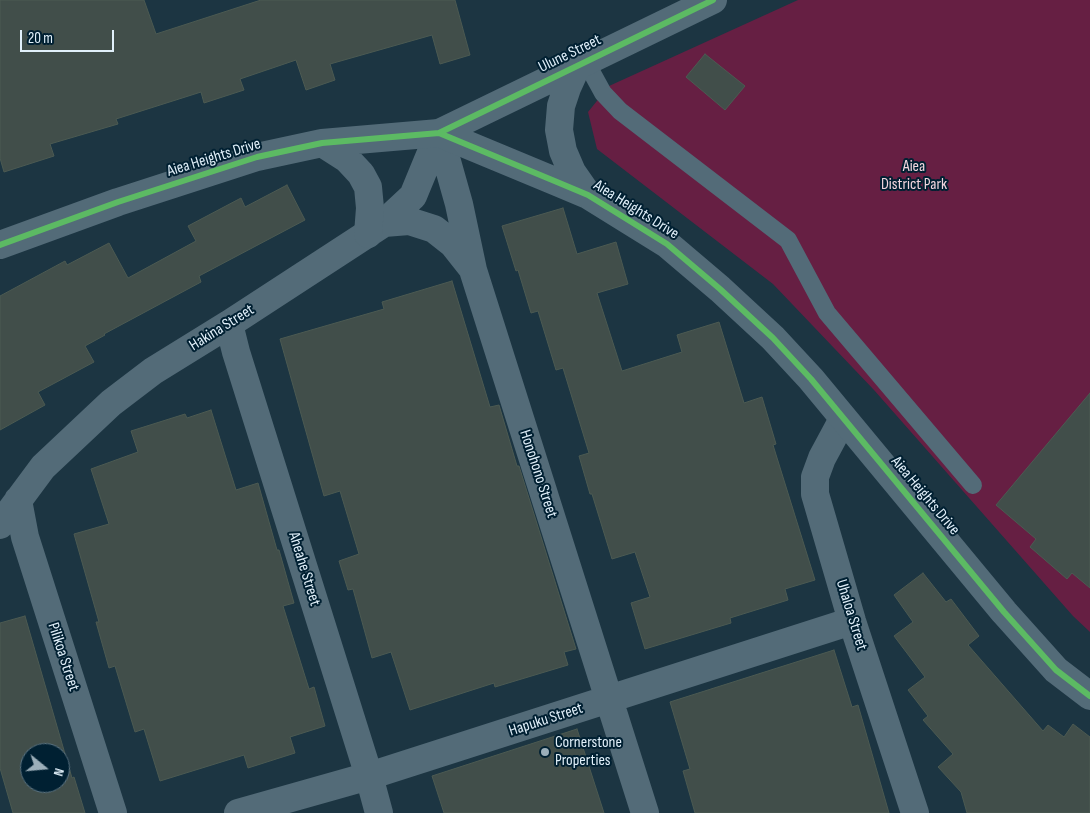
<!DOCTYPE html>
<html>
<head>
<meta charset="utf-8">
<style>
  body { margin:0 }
  #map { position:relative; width:1090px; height:813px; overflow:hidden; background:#1c3542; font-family:"Sofia Sans Condensed",sans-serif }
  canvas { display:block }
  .north { position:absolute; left:20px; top:743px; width:50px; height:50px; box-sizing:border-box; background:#002032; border:1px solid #5a7382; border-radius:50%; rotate:107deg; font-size:14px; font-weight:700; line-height:20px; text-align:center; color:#e1f0fa }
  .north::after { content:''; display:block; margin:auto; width:18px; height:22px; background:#9cafba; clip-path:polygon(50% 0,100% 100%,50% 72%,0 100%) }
  .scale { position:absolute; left:20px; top:30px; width:94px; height:22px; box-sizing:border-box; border:2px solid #e1f0fa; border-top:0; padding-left:6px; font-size:15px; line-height:18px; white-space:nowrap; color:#e1f0fa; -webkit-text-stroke:4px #002032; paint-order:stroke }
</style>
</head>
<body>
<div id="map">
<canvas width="1090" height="813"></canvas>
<div class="north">N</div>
<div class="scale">20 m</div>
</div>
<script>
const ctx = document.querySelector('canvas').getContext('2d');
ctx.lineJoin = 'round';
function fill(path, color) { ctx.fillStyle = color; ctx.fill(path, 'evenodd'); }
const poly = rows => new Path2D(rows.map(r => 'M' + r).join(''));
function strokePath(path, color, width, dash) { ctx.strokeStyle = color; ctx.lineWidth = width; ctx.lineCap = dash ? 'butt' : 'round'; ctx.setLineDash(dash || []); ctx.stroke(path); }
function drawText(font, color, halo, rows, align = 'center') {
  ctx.font = font + ' "Sofia Sans Condensed",sans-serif'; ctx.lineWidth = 4; ctx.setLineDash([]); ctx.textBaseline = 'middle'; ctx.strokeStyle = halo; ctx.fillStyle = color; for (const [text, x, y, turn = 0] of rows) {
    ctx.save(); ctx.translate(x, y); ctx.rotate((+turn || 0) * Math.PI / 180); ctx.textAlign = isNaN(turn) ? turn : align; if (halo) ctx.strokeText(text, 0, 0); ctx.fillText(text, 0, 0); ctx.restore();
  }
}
fill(poly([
  [798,0,1090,0,1090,632,1073,616,874,390,773,284,597,149,588,112,609,86]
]), '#661f43');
const building = poly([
  [0,0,144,0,156,34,261,0,455,0,470,55,440,64,432,35,330,64,335,80,306,90,296,60,240,79,244,90,204,103,201,92,116,119,118,124,50,144,54,156,4,172,0,158,0,0],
  [705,54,745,86,725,110,686,77,705,54],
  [287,185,305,220,199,276,201,282,104,334,105,335,85,346,94,362,38,392,45,405,0,430,0,296,65,261,67,265,109,243,128,278,196,241,188,226,241,198,245,207,287,185],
  [563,208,577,254,616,242,628,284,597,293,622,371,682,352,677,335,719,322,744,403,762,397,776,444,773,445,815,580,785,589,788,600,730,618,731,623,645,649,631,603,650,597,635,552,612,559,592,494,590,494,579,456,589,453,563,368,556,370,538,311,531,313,518,270,516,271,502,226,563,208],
  [452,281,490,407,499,405,517,466,519,466,576,649,564,652,568,665,495,687,494,683,410,710,391,652,372,658,353,589,348,590,339,561,359,554,340,491,324,496,280,339,384,309,382,302,452,281],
  [1090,393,1090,588,1072,573,1067,579,1030,547,1036,539,996,505,1090,393],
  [211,410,236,490,258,483,277,550,279,550,294,603,283,606,309,689,314,687,325,726,290,737,295,753,248,768,244,755,160,781,144,729,135,732,115,666,109,668,96,622,99,622,74,534,109,524,91,469,138,452,131,431,185,414,187,418,211,410],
  [923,573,946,602,951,599,979,636,968,645,1043,731,1048,725,1064,737,1073,724,1090,737,1090,813,967,813,961,792,938,767,953,754,923,720,928,716,908,690,925,677,894,636,913,622,894,595,923,573],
  [25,616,72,778,74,777,85,813,13,813,0,768,0,623,25,616],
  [30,753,60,753,60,783,30,783,30,753],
  [834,650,852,707,858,705,889,813,695,813,683,771,690,769,670,702,834,650],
  [577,729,604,813,444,813,432,776,577,729]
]);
fill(building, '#414e4a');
strokePath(building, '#4c5a52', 1);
strokePath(poly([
  [586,62,603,93,620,111,788,240,827,313,973,485]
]), '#536b78', 18);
strokePath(poly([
  [439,133,459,204,473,270,645,813],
  [384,223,409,221,434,229,453,244,472,268],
  [229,324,236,352,369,776,379,813],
  [843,419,822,458,815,477,815,494,852,621,915,813],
  [18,500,25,537,113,813],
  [0,525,43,467,111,403,153,371,229,324,384,223,413,196,439,133],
  [238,813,369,776,852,621]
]), '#536b78', 28);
strokePath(poly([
  [577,66,567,88,561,106,559,130,563,151,572,172,588,195],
  [439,133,713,0],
  [322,143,347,159,361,174,368,187,370,208,368,234],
  [0,245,118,202,257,157,322,143,439,133,557,182,588,195,667,244,720,289,773,338,811,379,1004,612,1056,670,1090,696]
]), '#536b78', 28);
strokePath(poly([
  [439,133,713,0],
  [0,245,118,202,257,157,322,143,439,133,557,182,588,195,667,244,720,289,773,338,811,379,1004,612,1056,670,1090,696]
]), '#5cba63', 6);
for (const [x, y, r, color] of [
  [545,752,5,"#9cafba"]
]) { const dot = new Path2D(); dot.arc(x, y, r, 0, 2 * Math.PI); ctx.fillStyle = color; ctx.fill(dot); strokePath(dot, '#002032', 2); }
drawText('16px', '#e1f0fa', '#002032', [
  ["Ulune Street",570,54,-26],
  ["Aiea Heights Drive",214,158,-17],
  ["Aiea Heights Drive",636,210,32],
  ["Hakina Street",222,328,-32],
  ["Honohono Street",538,474,72],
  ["Aiea Heights Drive",925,496,50],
  ["Aheahe Street",304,569,73],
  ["Uhaloa Street",851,615,73],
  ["Pilikoa Street",63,657,72],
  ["Hapuku Street",546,720,-18]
]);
drawText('16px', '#f2d6df', '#002032', [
  ["Aiea",914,167],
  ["District Park",914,185]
]);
drawText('16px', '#e1f0fa', '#002032', [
  ["Cornerstone",555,743],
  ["Properties",555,761]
], 'left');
</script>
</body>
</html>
